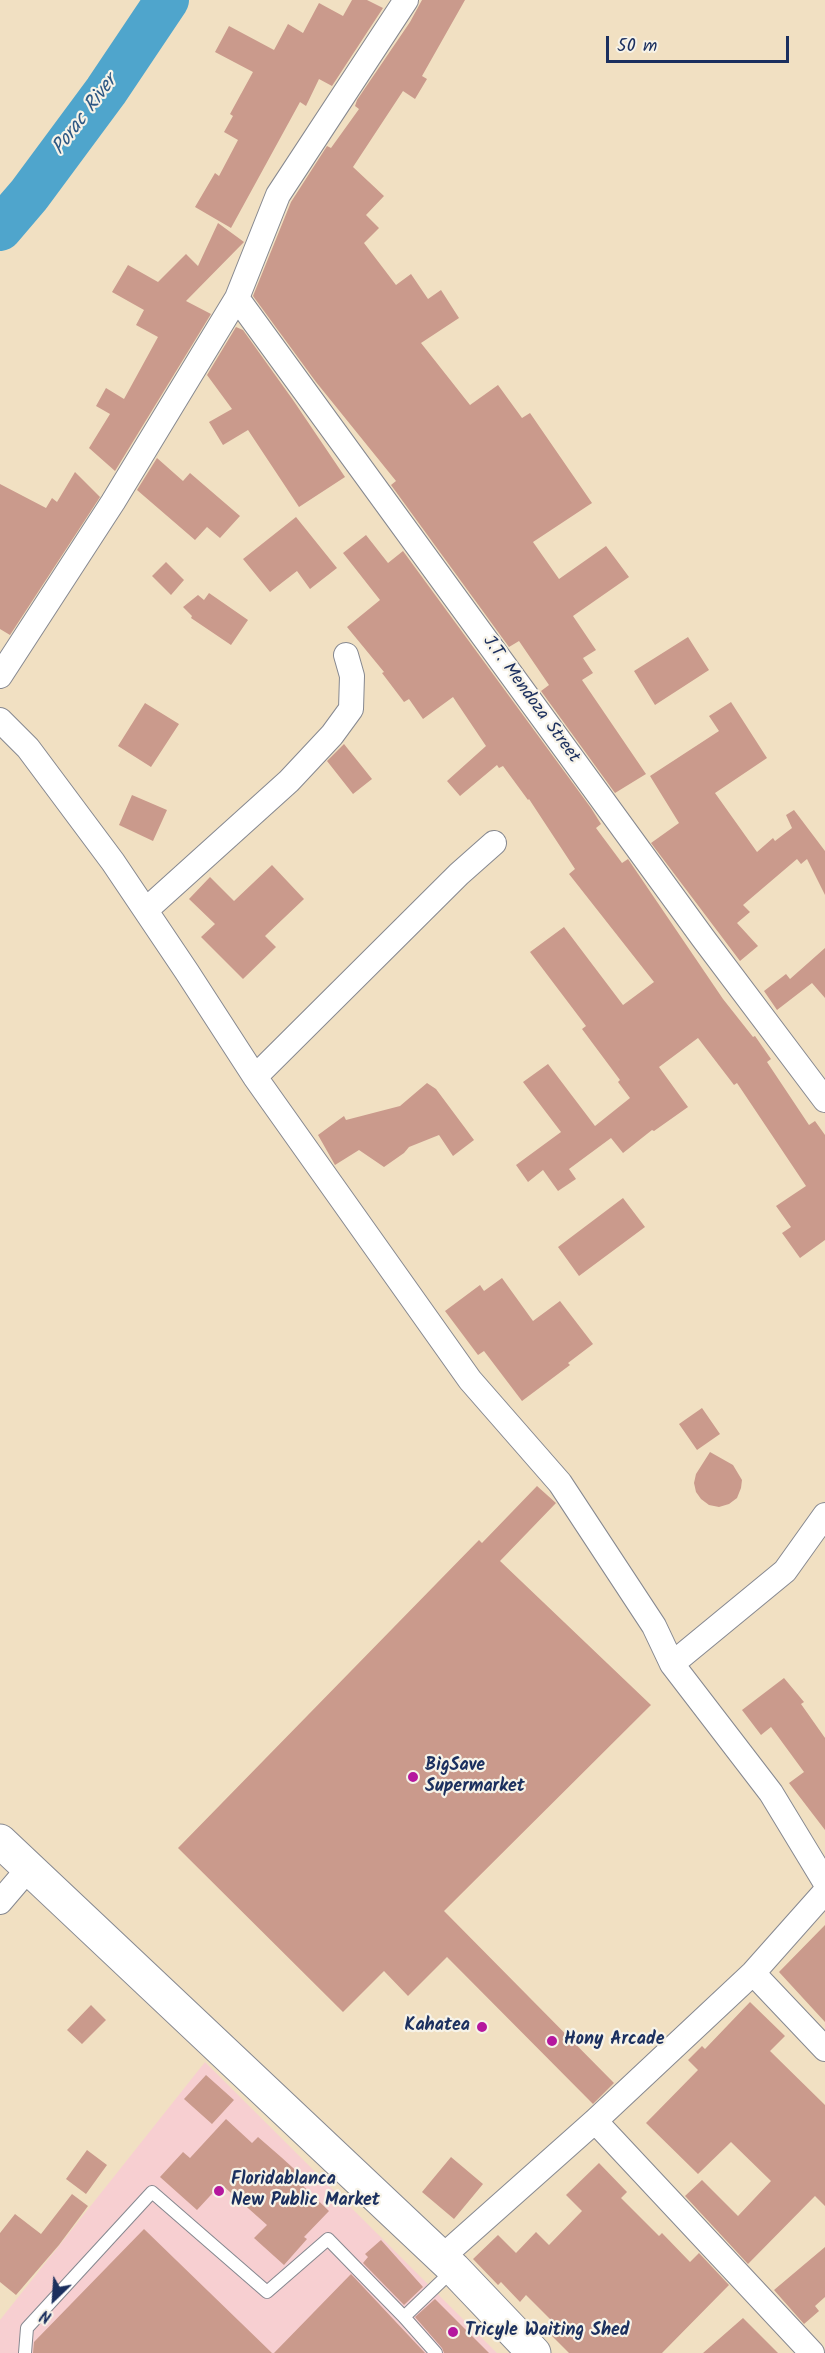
<!DOCTYPE html>
<html>
<head>
<meta charset="utf-8">
<style>
  body { margin:0 }
  #map { position:relative; width:825px; height:2353px; overflow:hidden; background:#f1e0c2; font-family:Kalam,sans-serif }
  canvas { display:block }
  .north { position:absolute; left:24px; top:2269px; width:60px; height:60px; -webkit-text-stroke:4px #f7f3e8; paint-order:stroke; rotate:205deg; font-size:16px; font-weight:700; line-height:24px; text-align:center; color:#1b2f5e }
  .north::after { content:''; display:block; margin:auto; width:21px; height:27px; background:#1b2f5e; clip-path:polygon(50% 0,100% 100%,50% 72%,0 100%) }
  .scale { position:absolute; left:606px; top:36px; width:183px; height:27px; box-sizing:border-box; border:3px solid #1b2f5e; border-top:0; padding-left:8px; font-size:18px; line-height:21px; white-space:nowrap; color:#1b2f5e; -webkit-text-stroke:4px #f7f3e8; paint-order:stroke }
</style>
</head>
<body>
<div id="map">
<canvas width="825" height="2353"></canvas>
<div class="north">N</div>
<div class="scale">50 m</div>
</div>
<script>
const ctx = document.querySelector('canvas').getContext('2d');
ctx.lineJoin = 'round';
function fill(path, color) { ctx.fillStyle = color; ctx.fill(path, 'evenodd'); }
const poly = rows => new Path2D(rows.map(r => 'M' + r).join(''));
function strokePath(path, color, width, dash) { ctx.strokeStyle = color; ctx.lineWidth = width; ctx.lineCap = dash ? 'butt' : 'round'; ctx.setLineDash(dash || []); ctx.stroke(path); }
function drawText(font, color, halo, rows, align = 'center') {
  ctx.font = font + ' Kalam,sans-serif'; ctx.lineWidth = 4.5; ctx.setLineDash([]); ctx.textBaseline = 'middle'; ctx.strokeStyle = halo; ctx.fillStyle = color; for (const [text, x, y, turn = 0] of rows) {
    ctx.save(); ctx.translate(x, y); ctx.rotate((+turn || 0) * Math.PI / 180); ctx.textAlign = isNaN(turn) ? turn : align; if (halo) ctx.strokeText(text, 0, 0); ctx.fillText(text, 0, 0); ctx.restore();
  }
}
fill(poly([
  [205,2062,497,2353,0,2353,0,2320]
]), '#f7cfd1');
strokePath(poly([
  [0,229,29,195,106,91,167,0]
]), '#4fa5cc', 44);
fill(poly([
  [352,0,367,0,383,8,332,86,319,79,306,106,300,102,231,228,195,207,215,173,219,176,238,140,224,132,233,116,230,114,253,72,215,52,229,26,274,50,288,24,303,33,319,3,343,16],
  [422,0,465,0,422,76,427,79,415,99,403,91,353,167,384,196,366,215,379,228,364,243,396,285,411,274,428,299,441,290,459,318,421,343,470,405,498,385,522,418,530,413,592,503,533,542,559,579,606,546,629,577,573,616,596,650,583,658,593,673,582,680,646,774,615,793,541,691,549,685,519,641,509,647,391,485,396,481,316,382,253,296,291,202,327,146,331,148,359,109,355,106,357,100,410,22],
  [218,223,244,242,186,301,211,314,115,471,89,448,110,414,96,406,106,388,124,399,158,337,136,325,144,310,112,292,128,265,158,282,186,254,198,266],
  [236,327,243,330,293,400,345,477,299,507,248,430,223,445,209,422,232,409,207,375],
  [157,458,183,481,190,473,240,516,220,538,207,527,195,540,137,490],
  [75,472,100,497,10,635,0,629,0,484,46,508,52,498,57,502],
  [296,517,337,568,310,589,297,571,270,592,243,559],
  [366,535,388,563,403,551,591,808,601,824,596,828,622,863,628,859,723,999,753,1037,755,1036,771,1059,767,1062,809,1125,815,1121,825,1135,825,1240,800,1258,782,1233,791,1227,776,1206,806,1186,737,1083,734,1085,698,1038,659,1067,688,1107,654,1131,652,1130,623,1153,611,1138,569,1169,576,1179,558,1191,543,1170,528,1182,516,1165,561,1132,523,1082,548,1064,595,1126,630,1098,618,1082,620,1080,582,1029,586,1026,530,952,564,927,623,1005,654,982,569,874,575,869,529,799,528,800,503,766,499,768,497,765,460,796,447,781,486,746,453,697,423,719,409,699,404,702,382,673,384,672,347,627,380,600,343,553],
  [166,562,184,580,171,595,152,576],
  [209,593,248,620,231,645,191,618,192,616,183,607,198,595,204,600],
  [688,637,709,670,655,705,634,671],
  [731,702,767,758,715,793,757,852,773,838,775,841,792,828,786,815,794,810,825,851,825,895,807,859,801,864,797,859,743,905,750,912,737,923,758,946,740,961,651,843,679,823,650,776,719,731,709,716],
  [145,703,179,724,151,767,118,746],
  [344,744,372,779,353,794,327,761],
  [132,795,167,810,153,841,119,825],
  [272,865,304,899,265,936,276,947,243,979,201,937,215,924,189,899,210,877,234,901],
  [825,948,825,998,812,983,777,1010,764,991,786,974,790,979],
  [427,1083,436,1089,474,1140,453,1156,439,1135,409,1147,404,1153,384,1167,359,1150,335,1165,318,1135,344,1116,346,1120,400,1106],
  [623,1198,645,1227,579,1276,558,1247],
  [502,1278,533,1321,560,1301,593,1344,568,1363,570,1365,522,1401,484,1351,478,1355,445,1311,480,1285,484,1291],
  [702,1408,720,1434,697,1450,679,1424],
  [710,1452,733,1465,742,1480,741,1488,737,1498,729,1504,719,1507,709,1505,701,1499,696,1492,694,1483,696,1474],
  [537,1486,556,1503,500,1561,651,1705,444,1911,614,2083,593,2104,447,1957,408,1996,384,1971,343,2012,178,1848,479,1540,482,1543],
  [784,1678,804,1702,801,1704,825,1738,825,1830,789,1783,804,1772,771,1727,761,1735,742,1710],
  [825,1925,825,2022,779,1972],
  [750,2002,785,2036,770,2051,825,2105,825,2206,815,2196,748,2264,685,2196,702,2180,738,2216,771,2181,731,2142,698,2174,646,2123,698,2070,688,2060,702,2046,705,2049],
  [91,2005,106,2020,82,2044,67,2030],
  [206,2075,234,2100,212,2124,184,2099],
  [226,2119,252,2143,258,2137,281,2157,303,2177,299,2182,329,2211,304,2237,307,2239,284,2265,254,2238,267,2225,221,2184,197,2210,160,2177,183,2152,190,2158],
  [87,2150,107,2165,86,2194,66,2179],
  [451,2157,483,2184,454,2219,422,2192],
  [599,2163,627,2192,621,2198,659,2236,662,2233,690,2262,699,2253,729,2285,662,2353,569,2353,550,2334,557,2326,526,2295,520,2302,501,2282,498,2285,473,2259,498,2235,516,2253,536,2232,549,2245,582,2211,566,2195],
  [72,2194,88,2206,59,2245,16,2295,0,2282,0,2233,15,2214,41,2234],
  [144,2229,272,2353,33,2353,34,2342],
  [381,2240,423,2287,404,2305,363,2263,368,2257,365,2254],
  [825,2247,825,2297,815,2306,819,2311,804,2324,774,2290],
  [351,2274,425,2353,274,2353],
  [435,2299,489,2353,444,2353,442,2348,415,2317],
  [743,2318,778,2353,703,2353]
]), '#ca9a8c');
const lane = poly([
  [404,2317,453,2270],
  [25,2353,27,2328,152,2192,267,2292,328,2239,404,2317,436,2353]
]);
const street = poly([
  [237,298,703,938,825,1100],
  [0,676,113,502,237,298,278,195,406,0],
  [0,720,28,748,113,862,187,972,255,1077,470,1380,560,1483,654,1626,672,1664,771,1793,825,1882],
  [146,910,289,781,332,735,351,709,352,676,346,655],
  [255,1077,459,874,494,843],
  [672,1664,785,1571,825,1515],
  [0,1902,29,1868],
  [753,1973,825,2049],
  [595,2121,812,2353],
  [442,2257,595,2121,753,1973,825,1892]
]);
const secondary = poly([
  [0,1841,454,2269,534,2353]
]);
strokePath(lane, '#868890', 14);
strokePath(street, '#868890', 26);
strokePath(secondary, '#868890', 35);
strokePath(lane, '#fff', 12);
strokePath(street, '#fff', 24);
strokePath(secondary, '#fff', 33);
for (const [x, y, r, color] of [
  [413,1777,6,"#b5179e"],
  [482,2027,6,"#b5179e"],
  [552,2041,6,"#b5179e"],
  [219,2191,6,"#b5179e"],
  [453,2332,6,"#b5179e"]
]) { const dot = new Path2D(); dot.arc(x, y, r, 0, 2 * Math.PI); ctx.fillStyle = color; ctx.fill(dot); strokePath(dot, '#f7f3e8', 2); }
drawText('18px', '#1b2f5e', '#f7f3e8', [
  ["J.T. Mendoza Street",530,700,54]
]);
drawText('bold 18px', '#1b2f5e', '#f7f3e8', [
  ["BigSave",425,1767],
  ["Supermarket",425,1788],
  ["Kahatea",470,2027,"right"],
  ["Hony Arcade",564,2041],
  ["Floridablanca",231,2181],
  ["New Public Market",231,2202],
  ["Tricyle Waiting Shed",465,2332]
], 'left');
drawText('italic 20px', '#2d5884', '#f7f3e8', [
  ["Porac River",86,116,-53]
]);
</script>
</body>
</html>
